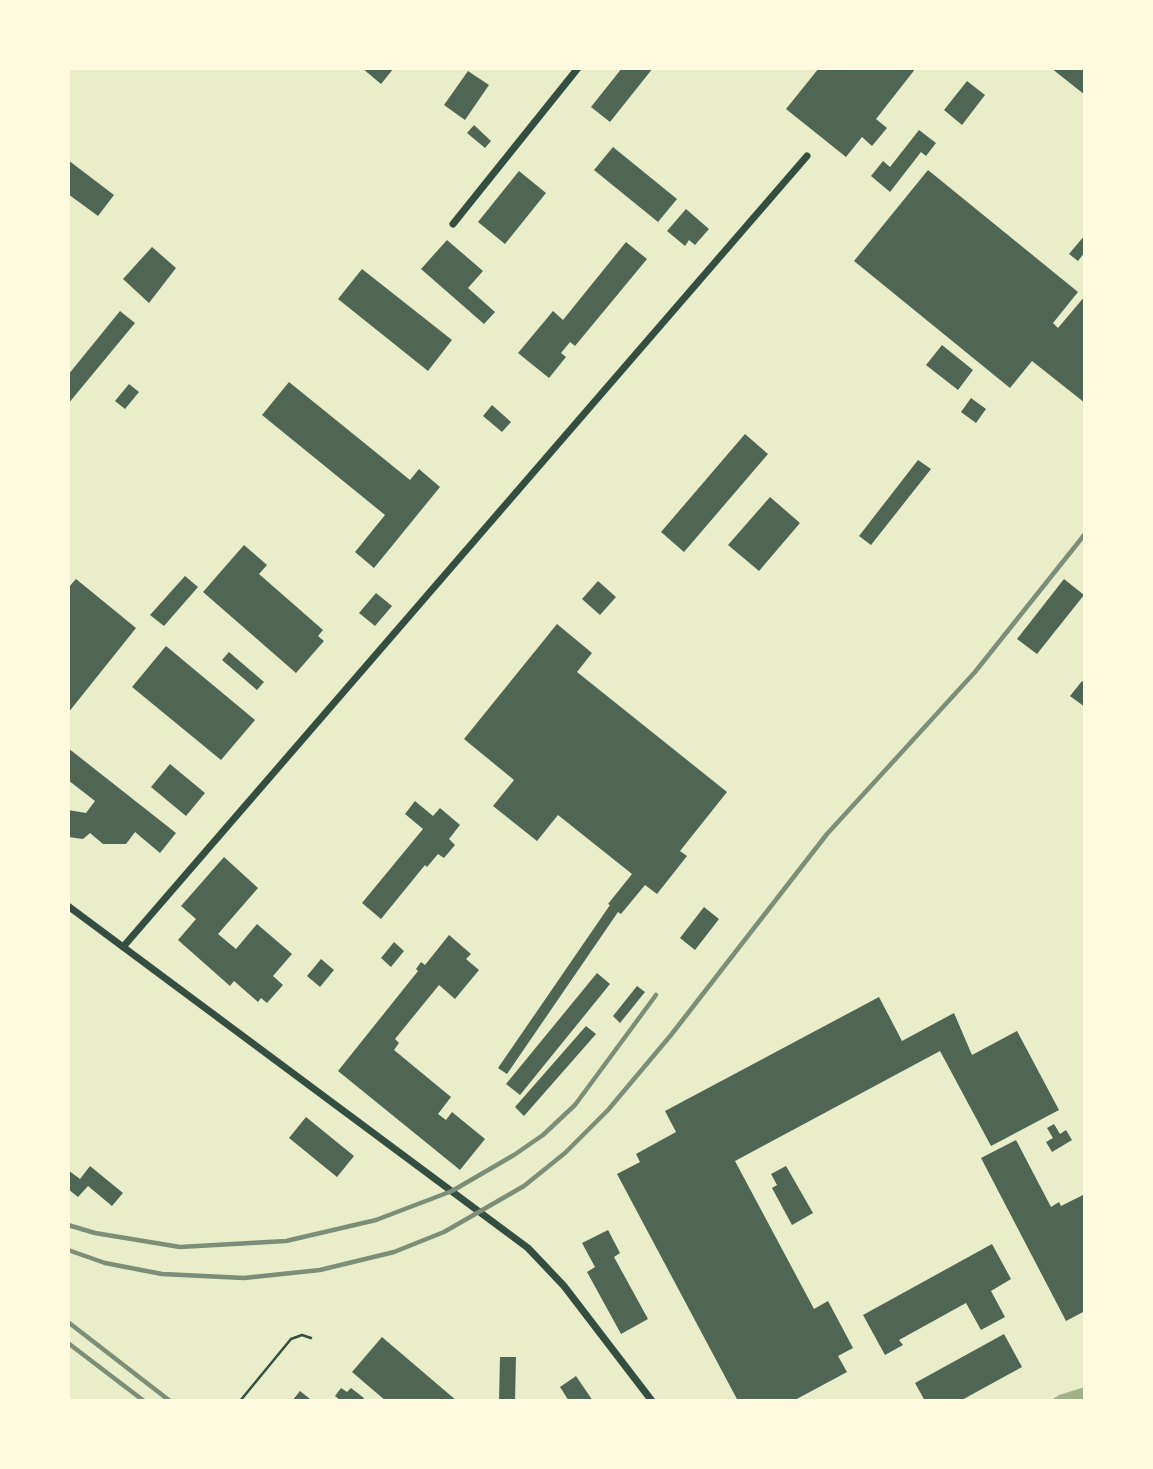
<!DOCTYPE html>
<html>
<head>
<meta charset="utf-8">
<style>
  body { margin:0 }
  #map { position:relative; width:1153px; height:1469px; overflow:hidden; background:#e9edc9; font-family:"Space Grotesk",sans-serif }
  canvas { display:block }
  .frame { position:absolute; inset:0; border:70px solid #fefae0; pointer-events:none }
</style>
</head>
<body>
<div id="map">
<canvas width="1153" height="1469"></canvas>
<div class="frame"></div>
</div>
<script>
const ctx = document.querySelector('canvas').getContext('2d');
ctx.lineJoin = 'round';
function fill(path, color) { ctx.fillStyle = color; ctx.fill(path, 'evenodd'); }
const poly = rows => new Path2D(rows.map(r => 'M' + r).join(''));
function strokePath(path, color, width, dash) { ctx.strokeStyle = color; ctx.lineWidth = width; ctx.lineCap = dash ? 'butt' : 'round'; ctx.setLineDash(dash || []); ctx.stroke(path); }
fill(poly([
  [1085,1387,1085,1401,1050,1401,1059,1395]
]), '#a3b18a');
fill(poly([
  [362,68,394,68,381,84],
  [622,68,653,68,610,122,591,107],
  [819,68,916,68,876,119,887,128,872,146,862,137,846,157,786,109],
  [1051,68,1085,68,1085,95],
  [468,71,489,85,465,120,444,105],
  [967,81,985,95,962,125,944,110],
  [474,125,491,141,485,148,467,133],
  [919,130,936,143,926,156,921,152,890,192,871,176,883,161,890,167],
  [613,147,677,199,658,222,594,170],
  [68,160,114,195,98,216,68,194],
  [928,170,1078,292,1053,323,1058,328,1085,296,1085,403,1032,361,1010,388,854,261],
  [519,171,546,193,505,244,478,222],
  [686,209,709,229,695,245,689,240,685,246,667,231],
  [1085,235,1085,252,1078,261,1069,254],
  [447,240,483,271,468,288,495,312,484,324,421,269],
  [626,242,647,259,575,346,570,342,561,353,566,357,549,378,518,353,553,311,563,320],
  [152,247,176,268,149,303,123,279],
  [362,269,452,340,428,371,338,299],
  [120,311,135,323,68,404,68,375],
  [942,345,973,370,958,390,926,365],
  [289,382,410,480,419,469,440,487,374,568,355,552,385,515,262,415],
  [129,384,139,392,125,409,115,401],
  [971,398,986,409,976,423,961,412],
  [492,405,511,422,502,432,483,416],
  [745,434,768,454,684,552,661,532],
  [918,460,931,469,871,545,859,536],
  [770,497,800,523,759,571,728,545],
  [244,545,267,565,259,574,323,630,318,636,324,641,296,673,203,592],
  [185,576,198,587,164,626,150,615],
  [76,579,136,628,68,713,68,588],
  [1064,579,1084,595,1037,654,1017,639],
  [598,581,616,597,600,615,582,599],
  [376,593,392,606,375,626,359,613],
  [557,624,592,653,577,672,727,792,680,851,687,856,657,894,645,885,621,914,618,912,507,1074,498,1068,610,905,608,904,632,874,558,815,537,841,493,806,514,780,464,739],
  [166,646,255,720,221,760,132,687],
  [229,652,264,682,257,690,222,660],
  [1082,681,1085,684,1085,707,1070,696],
  [68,748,176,833,160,853,135,832,126,844,103,844,90,833,83,839,68,837,68,810,86,813,95,801,68,780],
  [170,764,205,793,186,816,151,787],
  [415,801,433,816,440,808,460,825,449,839,455,845,444,858,438,854,427,867,425,865,381,919,362,903,423,829,405,814],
  [224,857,258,888,218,934,236,949,257,924,292,954,273,976,283,985,267,1003,261,998,258,1002,234,981,230,986,178,940,196,919,181,906],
  [704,907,719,919,695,950,680,938],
  [449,935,471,954,466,959,479,970,455,999,439,985,395,1039,399,1043,394,1050,451,1097,438,1114,446,1120,452,1112,485,1139,460,1170,338,1071,418,971,416,969,421,962,425,965],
  [394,942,404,951,391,967,381,958],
  [321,959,334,970,320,987,307,976],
  [597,973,610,984,520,1095,506,1084],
  [637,986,645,992,620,1023,613,1016],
  [879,997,902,1041,954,1013,972,1055,1017,1031,1059,1110,991,1146,940,1051,735,1161,814,1309,828,1301,853,1348,838,1356,847,1372,793,1401,738,1401,617,1174,640,1162,636,1154,676,1132,665,1111],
  [586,1026,596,1034,524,1116,515,1107],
  [306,1117,354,1156,337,1177,289,1138],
  [1054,1124,1060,1134,1066,1130,1072,1140,1052,1152,1046,1142,1053,1138,1047,1128],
  [1016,1140,1051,1207,1059,1202,1061,1206,1085,1194,1085,1311,1066,1321,981,1158],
  [90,1166,123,1193,112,1206,88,1186,78,1197,68,1189,68,1170,80,1179],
  [786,1166,813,1213,792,1225,772,1188,777,1185,771,1174],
  [608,1230,620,1253,614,1257,648,1319,621,1334,587,1272,595,1267,582,1243],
  [992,1244,1011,1279,991,1291,1005,1317,981,1330,966,1303,899,1340,903,1345,885,1355,863,1315],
  [1004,1334,1022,1367,960,1401,925,1401,915,1383],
  [382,1337,457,1401,386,1401,352,1372],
  [500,1357,516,1357,515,1401,499,1401],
  [576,1376,593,1401,569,1401,560,1387],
  [341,1388,347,1392,351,1388,364,1398,362,1401,341,1401,335,1396],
  [300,1391,310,1399,309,1401,292,1401]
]), '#4f6655');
strokePath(poly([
  [240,1401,291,1339,302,1335,311,1338]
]), '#344e41', 2.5);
strokePath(poly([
  [453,224,578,68],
  [68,906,528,1248,564,1286,652,1401],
  [123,947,807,156]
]), '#344e41', 7);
strokePath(poly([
  [68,1225,95,1233,180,1247,286,1241,376,1220,452,1191,514,1155,543,1135,575,1105,656,995],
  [68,1250,105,1263,162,1274,244,1278,320,1270,394,1252,444,1232,524,1186,565,1153,608,1110,671,1035,827,834,975,672,1085,534],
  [68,1322,170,1401],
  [68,1343,144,1401]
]), '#7c8e77', 4.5);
</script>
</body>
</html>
